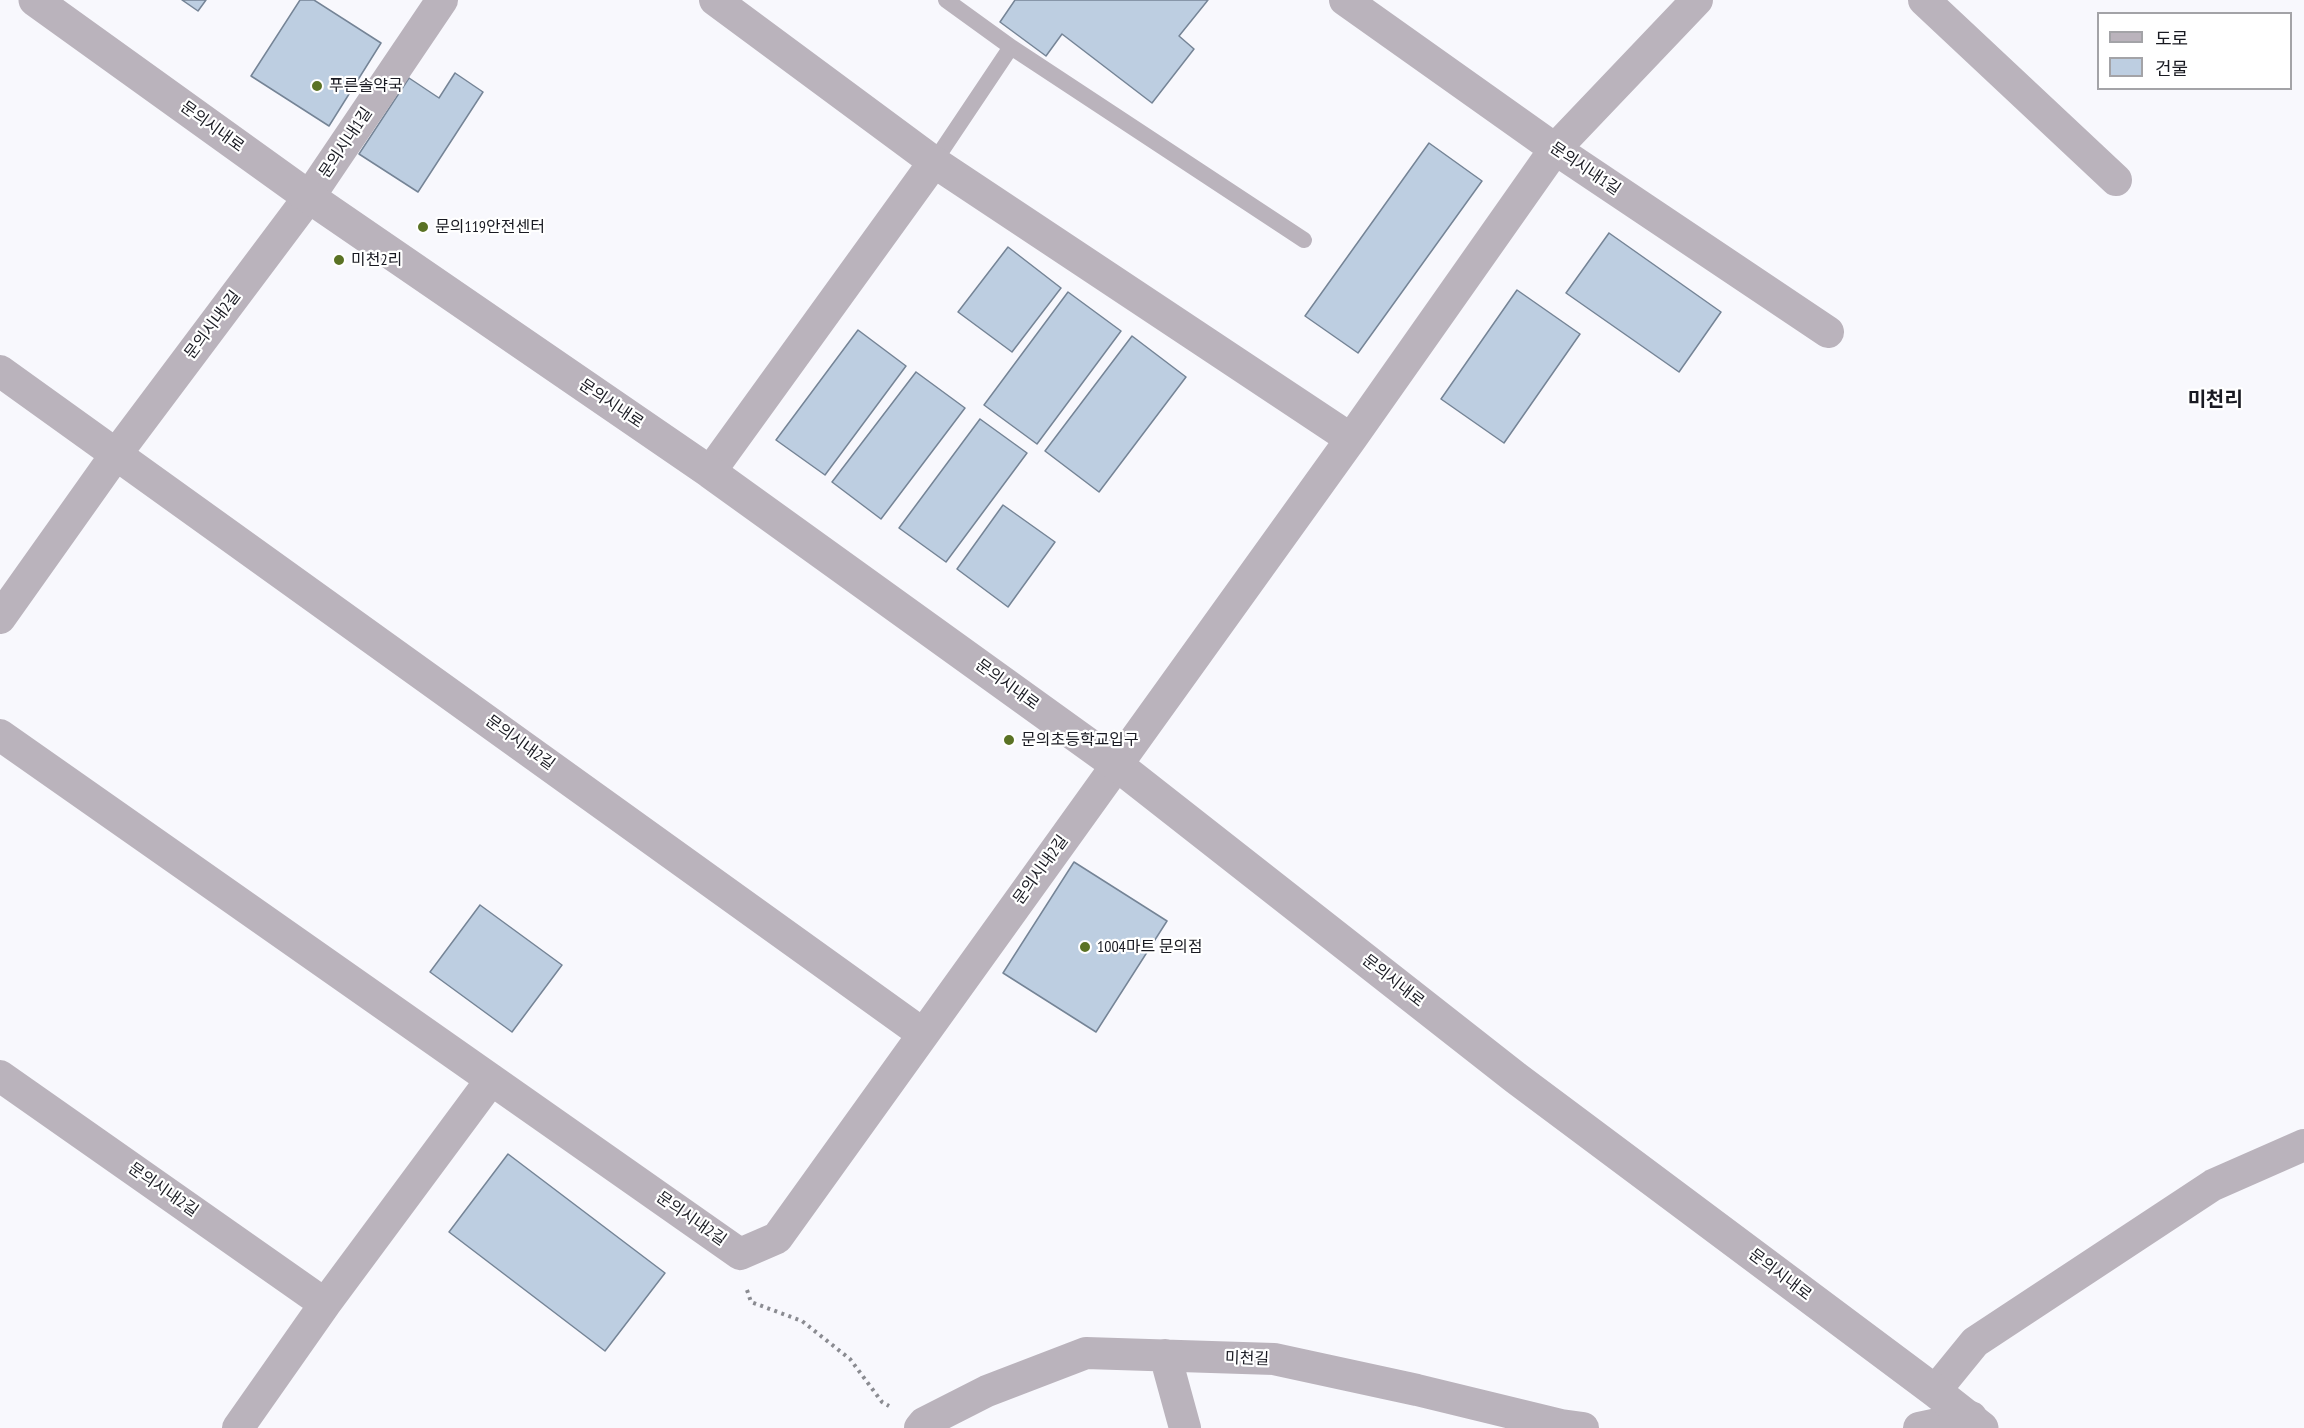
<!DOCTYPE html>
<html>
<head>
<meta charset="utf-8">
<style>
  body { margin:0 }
  #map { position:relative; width:2304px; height:1428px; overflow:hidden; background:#f8f8fd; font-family:"PT Sans Narrow","Noto Sans KR",sans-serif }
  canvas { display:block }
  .legend { position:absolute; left:2097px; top:12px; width:195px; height:78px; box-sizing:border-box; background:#fff; border:2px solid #a3a3a7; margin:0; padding:8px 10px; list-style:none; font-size:18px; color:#191a22 }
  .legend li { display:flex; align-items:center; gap:12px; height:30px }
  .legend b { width:30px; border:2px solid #a3a3a7 }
</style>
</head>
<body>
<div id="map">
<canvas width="2304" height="1428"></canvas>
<ul class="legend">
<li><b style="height:8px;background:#bab3bc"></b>도로</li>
<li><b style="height:16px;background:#bdcee1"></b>건물</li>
</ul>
</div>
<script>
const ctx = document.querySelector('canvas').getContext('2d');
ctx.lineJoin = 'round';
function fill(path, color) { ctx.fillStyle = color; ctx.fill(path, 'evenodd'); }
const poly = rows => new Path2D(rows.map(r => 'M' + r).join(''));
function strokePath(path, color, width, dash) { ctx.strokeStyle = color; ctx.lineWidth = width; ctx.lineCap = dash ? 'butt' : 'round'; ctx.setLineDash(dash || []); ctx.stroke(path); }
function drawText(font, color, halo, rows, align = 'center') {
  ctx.font = font + ' "PT Sans Narrow","Noto Sans KR",sans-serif'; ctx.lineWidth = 4.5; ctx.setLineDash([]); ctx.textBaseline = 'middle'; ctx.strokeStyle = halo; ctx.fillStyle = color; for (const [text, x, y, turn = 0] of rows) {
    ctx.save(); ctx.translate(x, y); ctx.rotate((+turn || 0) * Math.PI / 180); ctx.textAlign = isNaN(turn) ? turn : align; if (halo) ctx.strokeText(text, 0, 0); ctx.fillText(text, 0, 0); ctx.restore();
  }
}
const building = poly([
  [182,0,206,0,198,11,182,0],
  [300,0,314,0,381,43,329,126,251,76,300,0],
  [1015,0,1208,0,1179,36,1194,49,1152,103,1062,34,1046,56,1000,22,1015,0],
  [455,73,483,92,418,192,359,154,409,78,439,98,455,73],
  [1429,143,1482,181,1358,353,1305,316,1429,143],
  [1609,233,1721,312,1679,372,1566,293,1609,233],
  [1008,247,1061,288,1012,352,958,312,1008,247],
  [1517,290,1580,334,1504,443,1441,399,1517,290],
  [1068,292,1121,331,1037,444,984,405,1068,292],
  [858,330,906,366,825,475,776,440,858,330],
  [1132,336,1186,377,1099,492,1045,451,1132,336],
  [916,372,965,408,881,519,832,482,916,372],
  [980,419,1027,453,946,562,899,528,980,419],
  [1003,505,1055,542,1008,607,957,569,1003,505],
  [1074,862,1167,921,1096,1032,1003,973,1074,862],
  [480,905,562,965,512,1032,430,972,480,905],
  [508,1154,665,1273,605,1351,449,1232,508,1154]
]);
fill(building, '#bdcee1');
strokePath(building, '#758496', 1.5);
strokePath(poly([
  [747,1290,751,1302,802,1321,850,1359,882,1402,889,1406]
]), '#8a8b91', 4, [3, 4.5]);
strokePath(poly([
  [946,0,1011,47,1304,240],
  [934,162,1011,47]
]), '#bab3bc', 16);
strokePath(poly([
  [715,0,934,162,1351,439],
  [1345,0,1555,149,1828,332],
  [1924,0,2116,180],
  [0,371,923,1034],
  [710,472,934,162],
  [0,618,117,453,309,197,442,0],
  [0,735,740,1254,777,1238,1351,439,1555,149,1697,0],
  [0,1076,325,1304],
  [1165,1355,1185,1428],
  [1935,1391,1975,1342,2213,1185,2304,1145],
  [238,1428,325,1304,491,1080],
  [920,1428,924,1423,987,1391,1086,1353,1274,1359,1417,1390,1561,1425,1583,1428],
  [1919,1428,1971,1417]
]), '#bab3bc', 32);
strokePath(poly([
  [35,0,309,197,710,472,1117,765,1516,1078,1935,1391,1982,1428]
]), '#bab3bc', 33);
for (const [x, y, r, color] of [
  [317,86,6,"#5a7224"],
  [423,227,6,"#5a7224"],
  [339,260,6,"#5a7224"],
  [1009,740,6,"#5a7224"],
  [1085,947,6,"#5a7224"]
]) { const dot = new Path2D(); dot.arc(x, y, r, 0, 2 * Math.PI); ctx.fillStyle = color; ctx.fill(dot); strokePath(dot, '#fff', 2); }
drawText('16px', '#191a22', '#fff', [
  ["푸른솔약국",329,86],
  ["문의119안전센터",435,227],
  ["미천2리",351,260],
  ["문의초등학교입구",1021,740],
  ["1004마트 문의점",1097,947]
], 'left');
drawText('16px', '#191a22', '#fff', [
  ["문의시내로",212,127,36],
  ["문의시내1길",346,143,-56],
  ["문의시내1길",1585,169,34],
  ["문의시내2길",213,325,-53],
  ["문의시내로",611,404,34],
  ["문의시내로",1007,685,36],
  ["문의시내2길",520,743,36],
  ["문의시내2길",1041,870,-54],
  ["문의시내로",1393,981,38],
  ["문의시내2길",163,1190,35],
  ["문의시내2길",691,1219,35],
  ["문의시내로",1780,1275,37],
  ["미천길",1247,1359,2]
]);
drawText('bold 20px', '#191a22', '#fff', [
  ["미천리",2215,400]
]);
</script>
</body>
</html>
